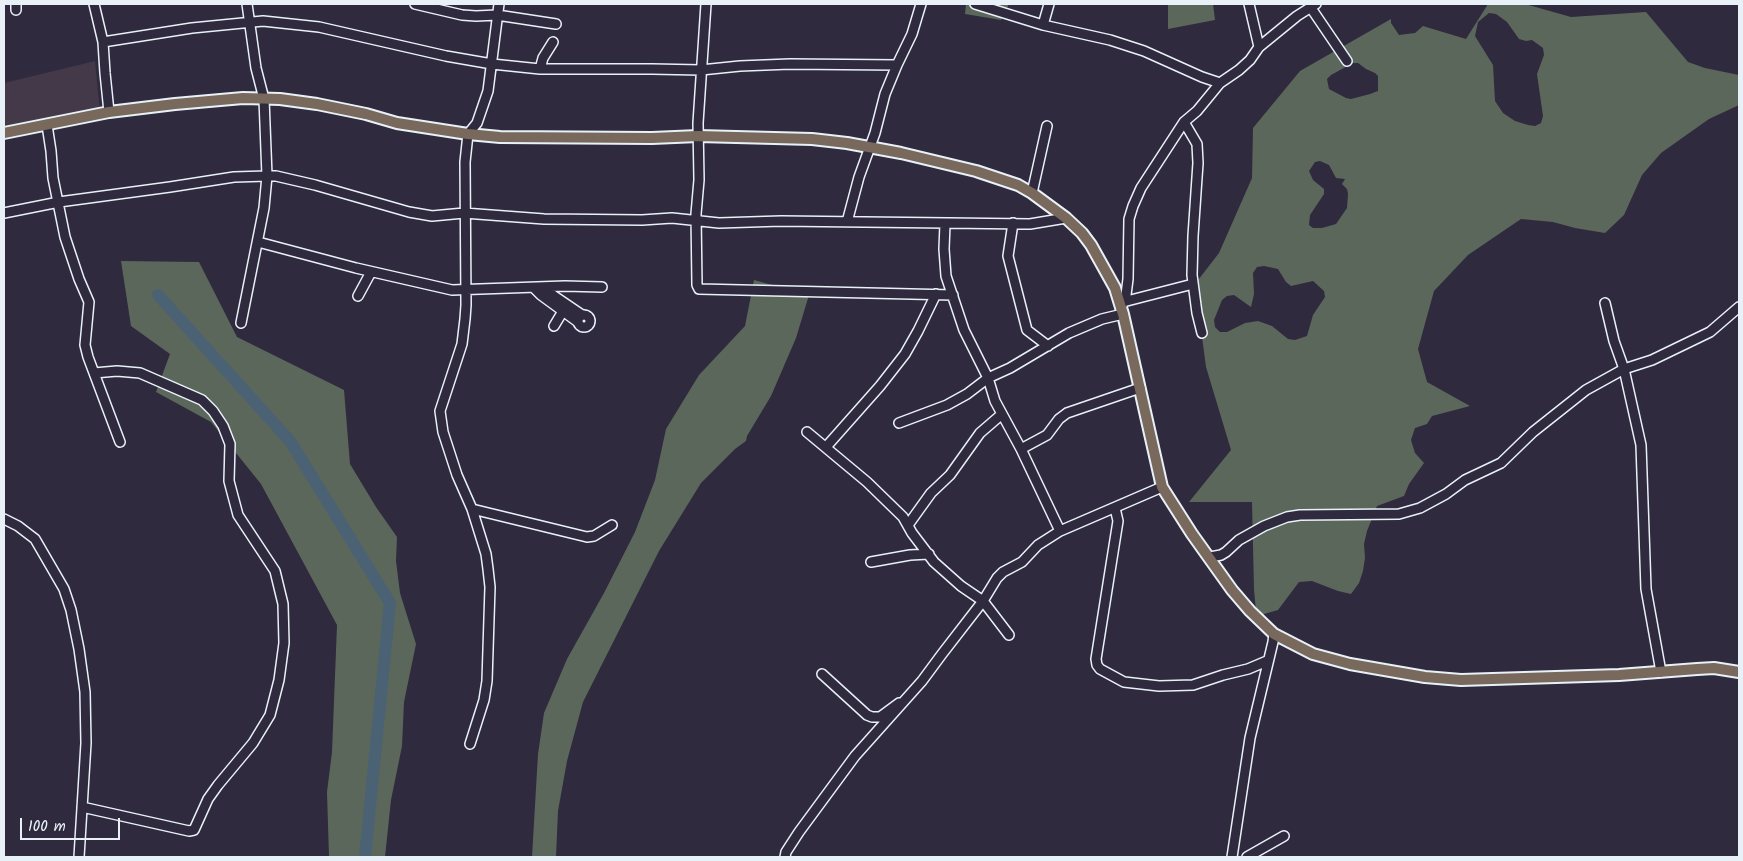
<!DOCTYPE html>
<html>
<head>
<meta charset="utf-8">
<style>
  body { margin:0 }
  #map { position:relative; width:1743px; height:861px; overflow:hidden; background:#2f2a3d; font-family:Kalam,sans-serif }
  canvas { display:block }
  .frame { position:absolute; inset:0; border:5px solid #e8f1f8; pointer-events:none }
  .scale { position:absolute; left:20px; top:818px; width:100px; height:22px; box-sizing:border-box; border:2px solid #e8f1f8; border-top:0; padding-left:6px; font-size:15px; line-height:18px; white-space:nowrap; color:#e8f1f8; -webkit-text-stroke:4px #2f2a3d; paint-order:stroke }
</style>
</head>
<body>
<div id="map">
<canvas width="1743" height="861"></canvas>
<div class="frame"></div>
<div class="scale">100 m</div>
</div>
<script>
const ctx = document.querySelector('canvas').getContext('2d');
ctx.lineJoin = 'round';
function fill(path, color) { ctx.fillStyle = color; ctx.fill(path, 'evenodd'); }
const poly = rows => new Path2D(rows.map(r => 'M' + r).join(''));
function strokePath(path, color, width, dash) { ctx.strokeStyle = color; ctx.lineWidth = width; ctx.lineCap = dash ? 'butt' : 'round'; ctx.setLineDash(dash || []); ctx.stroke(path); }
fill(poly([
  [95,61,100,112,4,128,4,83]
]), '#433948');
fill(poly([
  [966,4,1009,4,1001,20,965,14],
  [1168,4,1213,4,1215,20,1168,29],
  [1488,4,1525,4,1571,17,1646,12,1688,62,1705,68,1739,75,1739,105,1709,119,1661,153,1642,175,1624,215,1605,233,1575,228,1553,222,1521,219,1468,255,1434,291,1418,349,1427,382,1470,406,1432,416,1427,424,1415,428,1411,440,1415,453,1424,463,1409,484,1404,496,1377,506,1367,531,1364,544,1365,558,1363,571,1359,583,1351,594,1338,591,1312,581,1299,582,1278,610,1264,614,1257,621,1254,590,1252,502,1189,502,1231,450,1206,367,1195,284,1219,253,1252,178,1253,128,1300,71,1391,19,1391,23,1399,35,1415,33,1423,26,1466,39],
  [1489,13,1496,14,1507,22,1519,39,1526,41,1532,40,1543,48,1544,55,1537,74,1543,116,1541,123,1535,126,1528,125,1515,121,1503,113,1495,101,1493,65,1475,36,1478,22],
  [1353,63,1358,63,1366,69,1375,73,1378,76,1378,91,1370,94,1351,99,1346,98,1329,89,1327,79,1331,75],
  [1320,161,1329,165,1336,178,1345,179,1342,184,1347,189,1348,194,1347,208,1336,224,1322,228,1313,228,1309,225,1310,215,1324,194,1324,189,1313,180,1309,171,1315,162],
  [1264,266,1278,269,1286,282,1291,286,1313,281,1324,291,1325,297,1313,315,1307,336,1295,340,1288,339,1272,326,1258,321,1245,323,1227,332,1220,332,1215,327,1214,320,1222,300,1227,296,1234,295,1251,307,1254,294,1253,273,1257,267],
  [121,261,199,262,237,337,344,390,350,464,376,507,397,537,396,561,400,593,416,644,404,702,402,746,391,800,385,857,329,857,327,792,332,752,337,625,261,484,211,422,156,392,170,354,131,326],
  [754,280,809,295,796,338,771,396,747,436,746,441,735,449,701,483,659,551,583,702,567,761,558,811,556,857,532,857,538,754,544,713,567,659,604,593,635,532,655,480,666,429,699,375,745,326]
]), '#5b675b');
strokePath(poly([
  [158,295,290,441,390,603,365,857]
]), '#4b6275', 12);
const minor = poly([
  [16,4,16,10],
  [94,4,103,42,105,73,109,112],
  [415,4,462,15,476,16,497,15,556,24],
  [706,4,698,123,699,180,696,214,697,285,699,289,953,295],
  [975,4,1043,25,1110,40,1144,51,1202,77,1220,83],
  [1249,4,1259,47],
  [1311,8,1347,61],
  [1043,25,1049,4],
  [103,42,192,28,263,21,319,27,446,56,492,64,540,69,652,69,701,70,740,66,790,64,897,65],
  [540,69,543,58,553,42],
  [1184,122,1197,144,1198,163,1193,236,1192,275,1197,313,1202,333],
  [47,125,51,151,53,178,65,237,79,279,89,302,85,345,88,357,120,442],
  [1032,193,1047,126],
  [4,213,59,202,170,187,234,177,267,176,276,176,315,185,409,212,432,216,464,213,544,219,642,220,672,218,719,223,781,221,1030,224,1066,218],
  [847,222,859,177,875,133,885,94,897,65,912,34,921,4],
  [1013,223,1008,256,1027,330,1048,346],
  [945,224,944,249,946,276,964,330,988,378,995,401,1021,449,1060,531],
  [258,242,356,268,452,290,565,286,602,287],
  [544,287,554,296,582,315],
  [534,288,541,295,578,322],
  [358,296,371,272],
  [1123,302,1193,284],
  [1605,303,1614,341,1624,369,1641,445,1646,589,1661,672],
  [1121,308,1126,295,1128,279,1129,219,1133,206,1141,188,1184,122,1197,111,1220,83,1239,70,1250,60,1259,47,1297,16,1316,4],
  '578 321a6 6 0 1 1 12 0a6 6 0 1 1-12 0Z',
  [241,323,264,208,267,176,264,99,256,68,247,4],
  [554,326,563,311],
  [899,423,947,405,967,394,988,378,1010,368,1069,333,1102,319,1123,314],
  [807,432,867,482,903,517,912,533,934,562,961,586,983,601,1009,635],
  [826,447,880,386,905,354,918,331,936,294],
  [1021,449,1047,435,1059,419,1067,413,1140,388],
  [1115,508,1118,521,1096,659,1097,665,1100,669,1124,682,1159,686,1193,685,1223,675,1248,669,1267,661],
  [472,509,587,537,594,536,612,525],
  [4,519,18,526,35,539,64,589,71,610,79,649,85,692,86,743,79,857],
  [908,525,931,493,950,475,980,433,1002,414],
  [1210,557,1221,555,1226,552,1239,540,1264,526,1287,517,1300,515,1399,514,1420,508,1446,494,1465,480,1501,463,1533,432,1586,390,1624,369,1652,360,1710,332,1739,307],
  [871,562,910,555,929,554],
  [822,674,867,715,872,717,880,717,899,703],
  [470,744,484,700,487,681,490,587,488,569,486,554,472,509,457,475,443,432,440,411,462,344,465,319,466,305,465,162,468,134,477,123,488,91,499,4],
  [82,807,189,831,194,830,208,799,218,785,253,743,270,715,279,680,284,643,283,604,275,571,238,515,229,481,230,444,223,426,213,411,202,400,140,373,117,371,94,373],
  [785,857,786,852,799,832,855,756,922,681,942,654,983,601,997,578,1003,572,1022,562,1038,545,1060,531,1162,487],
  [1232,857,1250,738,1273,642,1274,634],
  [1247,857,1284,836]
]);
const major = poly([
  [4,133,109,112,175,104,243,98,280,99,317,104,366,114,397,123,468,134,500,137,652,138,698,136,812,139,847,143,901,153,976,171,1018,185,1032,193,1066,218,1082,233,1091,245,1115,288,1123,314,1162,487,1192,534,1232,590,1250,611,1274,634,1313,654,1350,664,1425,677,1461,680,1619,675,1697,669,1714,668,1739,672]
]);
strokePath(minor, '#e8f1f8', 12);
strokePath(major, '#e8f1f8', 14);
strokePath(minor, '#2f2a3d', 9);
strokePath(major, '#78695c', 10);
</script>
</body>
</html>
